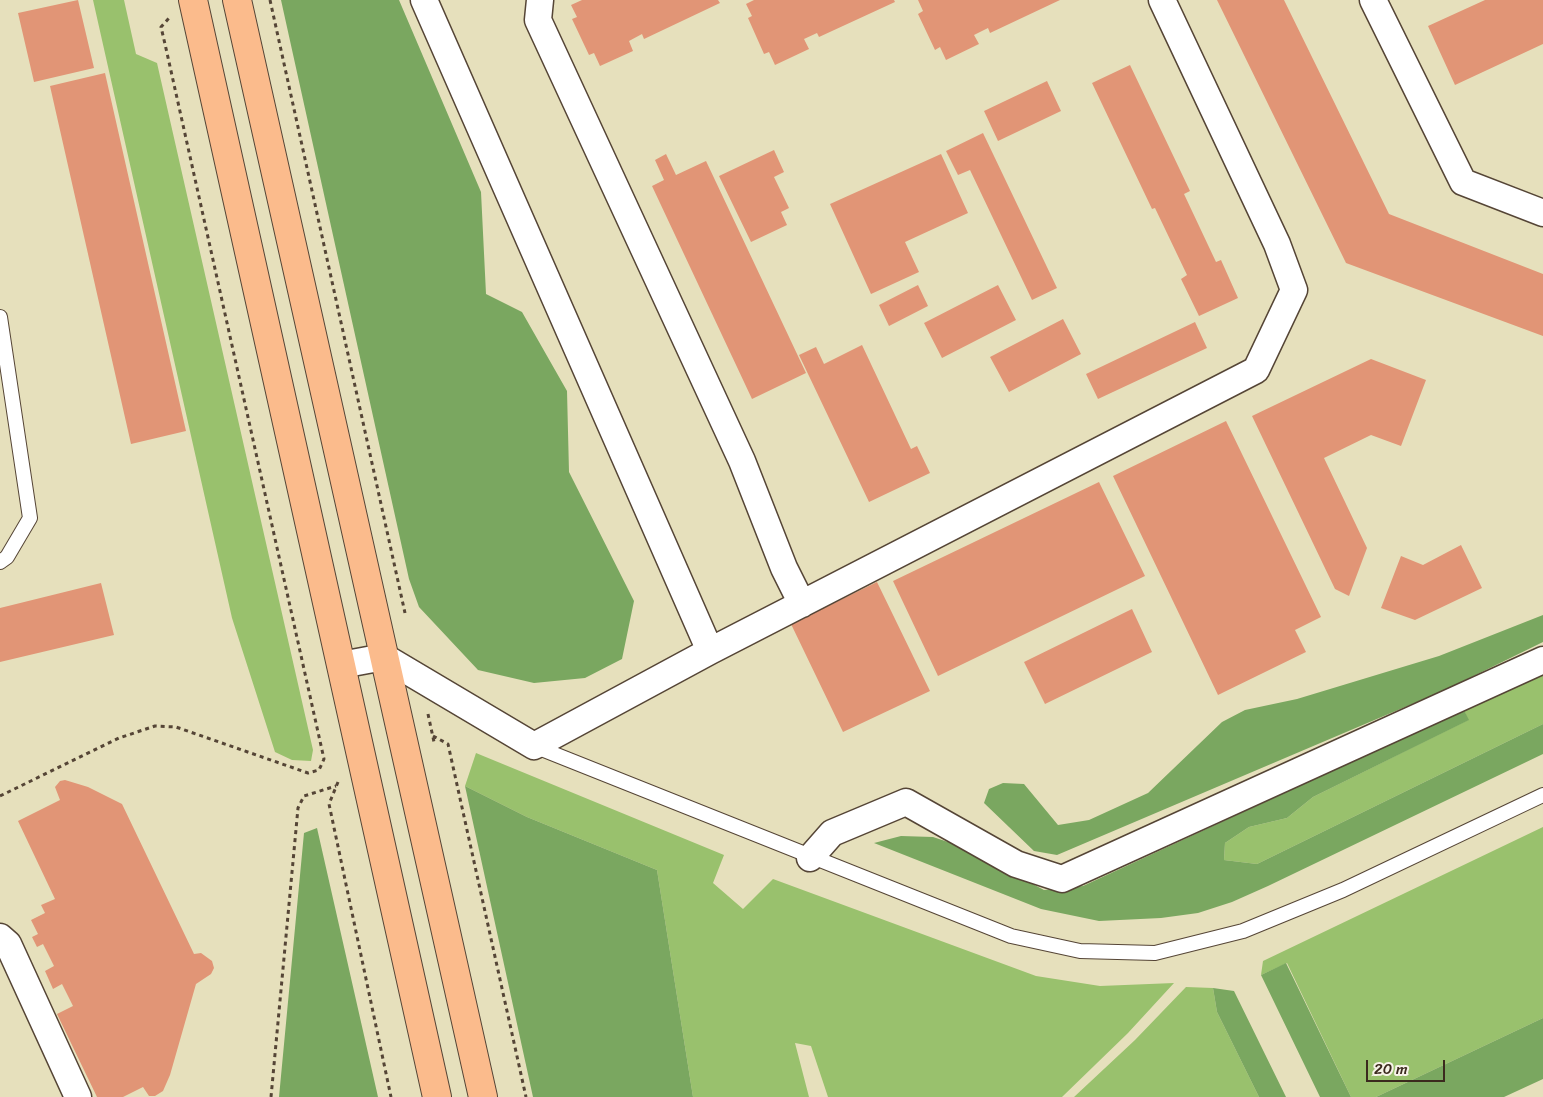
<!DOCTYPE html>
<html>
<head>
<meta charset="utf-8">
<style>
  body { margin:0 }
  #map { position:relative; width:1543px; height:1097px; overflow:hidden; background:#e6e0bc; font-family:Sriracha,sans-serif }
  canvas { display:block }
  .scale { position:absolute; left:1366px; top:1060px; width:79px; height:22px; box-sizing:border-box; border:2px solid #3b2a1e; border-top:0; padding-left:6px; font-size:15px; line-height:18px; white-space:nowrap; color:#3b2a1e; -webkit-text-stroke:4px #f7f3e8; paint-order:stroke }
</style>
</head>
<body>
<div id="map">
<canvas width="1543" height="1097"></canvas>
<div class="scale">20 m</div>
</div>
<script>
const ctx = document.querySelector('canvas').getContext('2d');
ctx.lineJoin = 'round';
function fill(path, color) { ctx.fillStyle = color; ctx.fill(path, 'evenodd'); }
const poly = rows => new Path2D(rows.map(r => 'M' + r).join(''));
function strokePath(path, color, width, dash) { ctx.strokeStyle = color; ctx.lineWidth = width; ctx.lineCap = dash ? 'butt' : 'round'; ctx.setLineDash(dash || []); ctx.stroke(path); }
fill(poly([
  [93,0,124,0,136,54,157,63,313,750,311,761,292,760,275,752,232,618],
  [1543,674,1543,724,1257,864,1224,860,1225,843,1249,827,1287,818,1313,797,1468,720,1464,710],
  [476,753,724,855,713,883,743,909,773,879,1036,976,1100,986,1174,983,1128,1033,1062,1097,828,1097,811,1046,795,1043,809,1097,693,1097,657,870,527,817,465,786],
  [1543,827,1543,1018,1376,1097,1351,1097,1287,963,1261,975,1263,961],
  [1186,987,1213,988,1217,1012,1259,1097,1074,1097,1135,1040]
]), '#99c16d');
fill(poly([
  [281,0,399,0,481,192,486,294,522,312,567,391,569,472,634,601,622,659,585,678,534,683,478,670,419,607,409,579],
  [1543,615,1543,642,1445,690,1057,855,1034,851,984,803,989,789,1003,783,1024,784,1058,825,1089,820,1148,793,1222,722,1245,710,1297,699,1439,656],
  [1464,710,1469,720,1313,797,1287,818,1249,827,1225,843,1224,860,1257,864,1543,724,1543,754,1268,886,1232,902,1198,913,1161,918,1099,921,1041,909,874,843,901,836,933,837,963,847,1044,890,1083,886],
  [465,786,527,817,657,870,693,1097,533,1097],
  [317,828,378,1097,279,1097,304,833],
  [1286,963,1351,1097,1320,1097,1261,975],
  [1213,988,1234,991,1286,1097,1259,1097,1217,1012],
  [1543,1018,1543,1079,1504,1097,1376,1097]
]), '#7aa760');
fill(poly([
  [78,0,94,68,34,82,18,13],
  [582,0,718,0,720,3,644,39,642,34,629,41,633,51,600,66,594,53,589,55,572,19,577,17,571,5],
  [754,0,894,0,895,2,819,37,817,33,804,39,809,49,775,65,769,52,764,54,748,18,752,16,746,4],
  [918,0,1060,0,990,33,988,28,974,35,979,44,946,60,940,47,935,50,918,14,923,11],
  [1217,0,1284,0,1389,214,1543,274,1543,336,1346,263],
  [1485,0,1543,0,1543,44,1455,85,1428,26],
  [1130,65,1190,191,1184,194,1216,262,1221,260,1238,298,1199,316,1181,279,1187,275,1155,208,1152,209,1092,83],
  [105,73,186,431,131,444,50,86],
  [1047,81,1061,111,998,141,984,111],
  [983,133,1057,288,1032,300,970,170,958,175,946,151],
  [774,150,784,172,774,177,789,208,781,212,787,225,751,242,719,176],
  [666,154,676,175,706,161,806,373,752,399,652,186,664,180,655,160],
  [941,154,968,213,905,242,919,272,871,294,830,204],
  [918,285,928,306,889,326,879,305],
  [998,285,1016,320,942,358,924,323],
  [1063,319,1081,354,1009,392,990,357],
  [1195,322,1207,348,1098,399,1086,374],
  [862,345,911,449,917,446,930,473,869,502,799,355,816,347,824,364],
  [1371,359,1426,380,1401,446,1371,435,1324,458,1367,548,1349,596,1335,589,1252,416],
  [1226,421,1321,617,1295,630,1306,652,1218,695,1113,476],
  [1099,482,1145,576,938,676,893,581],
  [1461,545,1482,588,1415,620,1381,608,1401,556,1423,565],
  [877,582,930,691,843,732,791,624],
  [101,583,114,635,0,662,0,608],
  [1132,609,1152,652,1045,704,1024,662],
  [65,780,88,787,122,804,194,954,201,953,212,961,214,968,211,974,196,984,170,1075,163,1091,155,1096,149,1096,143,1087,123,1097,97,1097,57,1014,73,1006,62,984,53,989,45,971,54,966,43,944,37,947,32,937,38,934,31,920,45,913,41,905,55,899,18,821,60,800,55,787,60,781]
]), '#e19576');
const lane = poly([
  [0,317,30,518,7,557,0,562],
  [534,746,1011,936,1080,951,1155,953,1243,931,1343,890,1543,795]
]);
const street = poly([
  [424,0,710,651],
  [540,0,538,20,742,461,784,568,802,604],
  [1373,0,1463,182,1543,213],
  [341,665,384,657,534,746,710,651,1256,370,1294,290,1277,244,1162,0],
  [810,858,832,833,906,802,1016,864,1062,879,1543,660],
  [0,937,8,944,78,1097]
]);
const highway = poly([
  [193,0,437,1097],
  [237,0,483,1097]
]);
strokePath(lane, '#554536', 16);
strokePath(street, '#554536', 29);
strokePath(highway, '#554536', 30);
strokePath(poly([
  [270,0,405,613],
  [428,714,434,742],
  [433,736,448,744,526,1097],
  [338,782,329,804,391,1097],
  [0,796,119,738,155,726,176,727,308,773,319,770,324,759,165,44,161,27,169,18],
  [271,1097,298,808,304,796,336,786]
]), '#554536', 3, [4, 4]);
strokePath(lane, '#fff', 14);
strokePath(street, '#fff', 26);
strokePath(highway, '#fbbb8c', 28);
</script>
</body>
</html>
